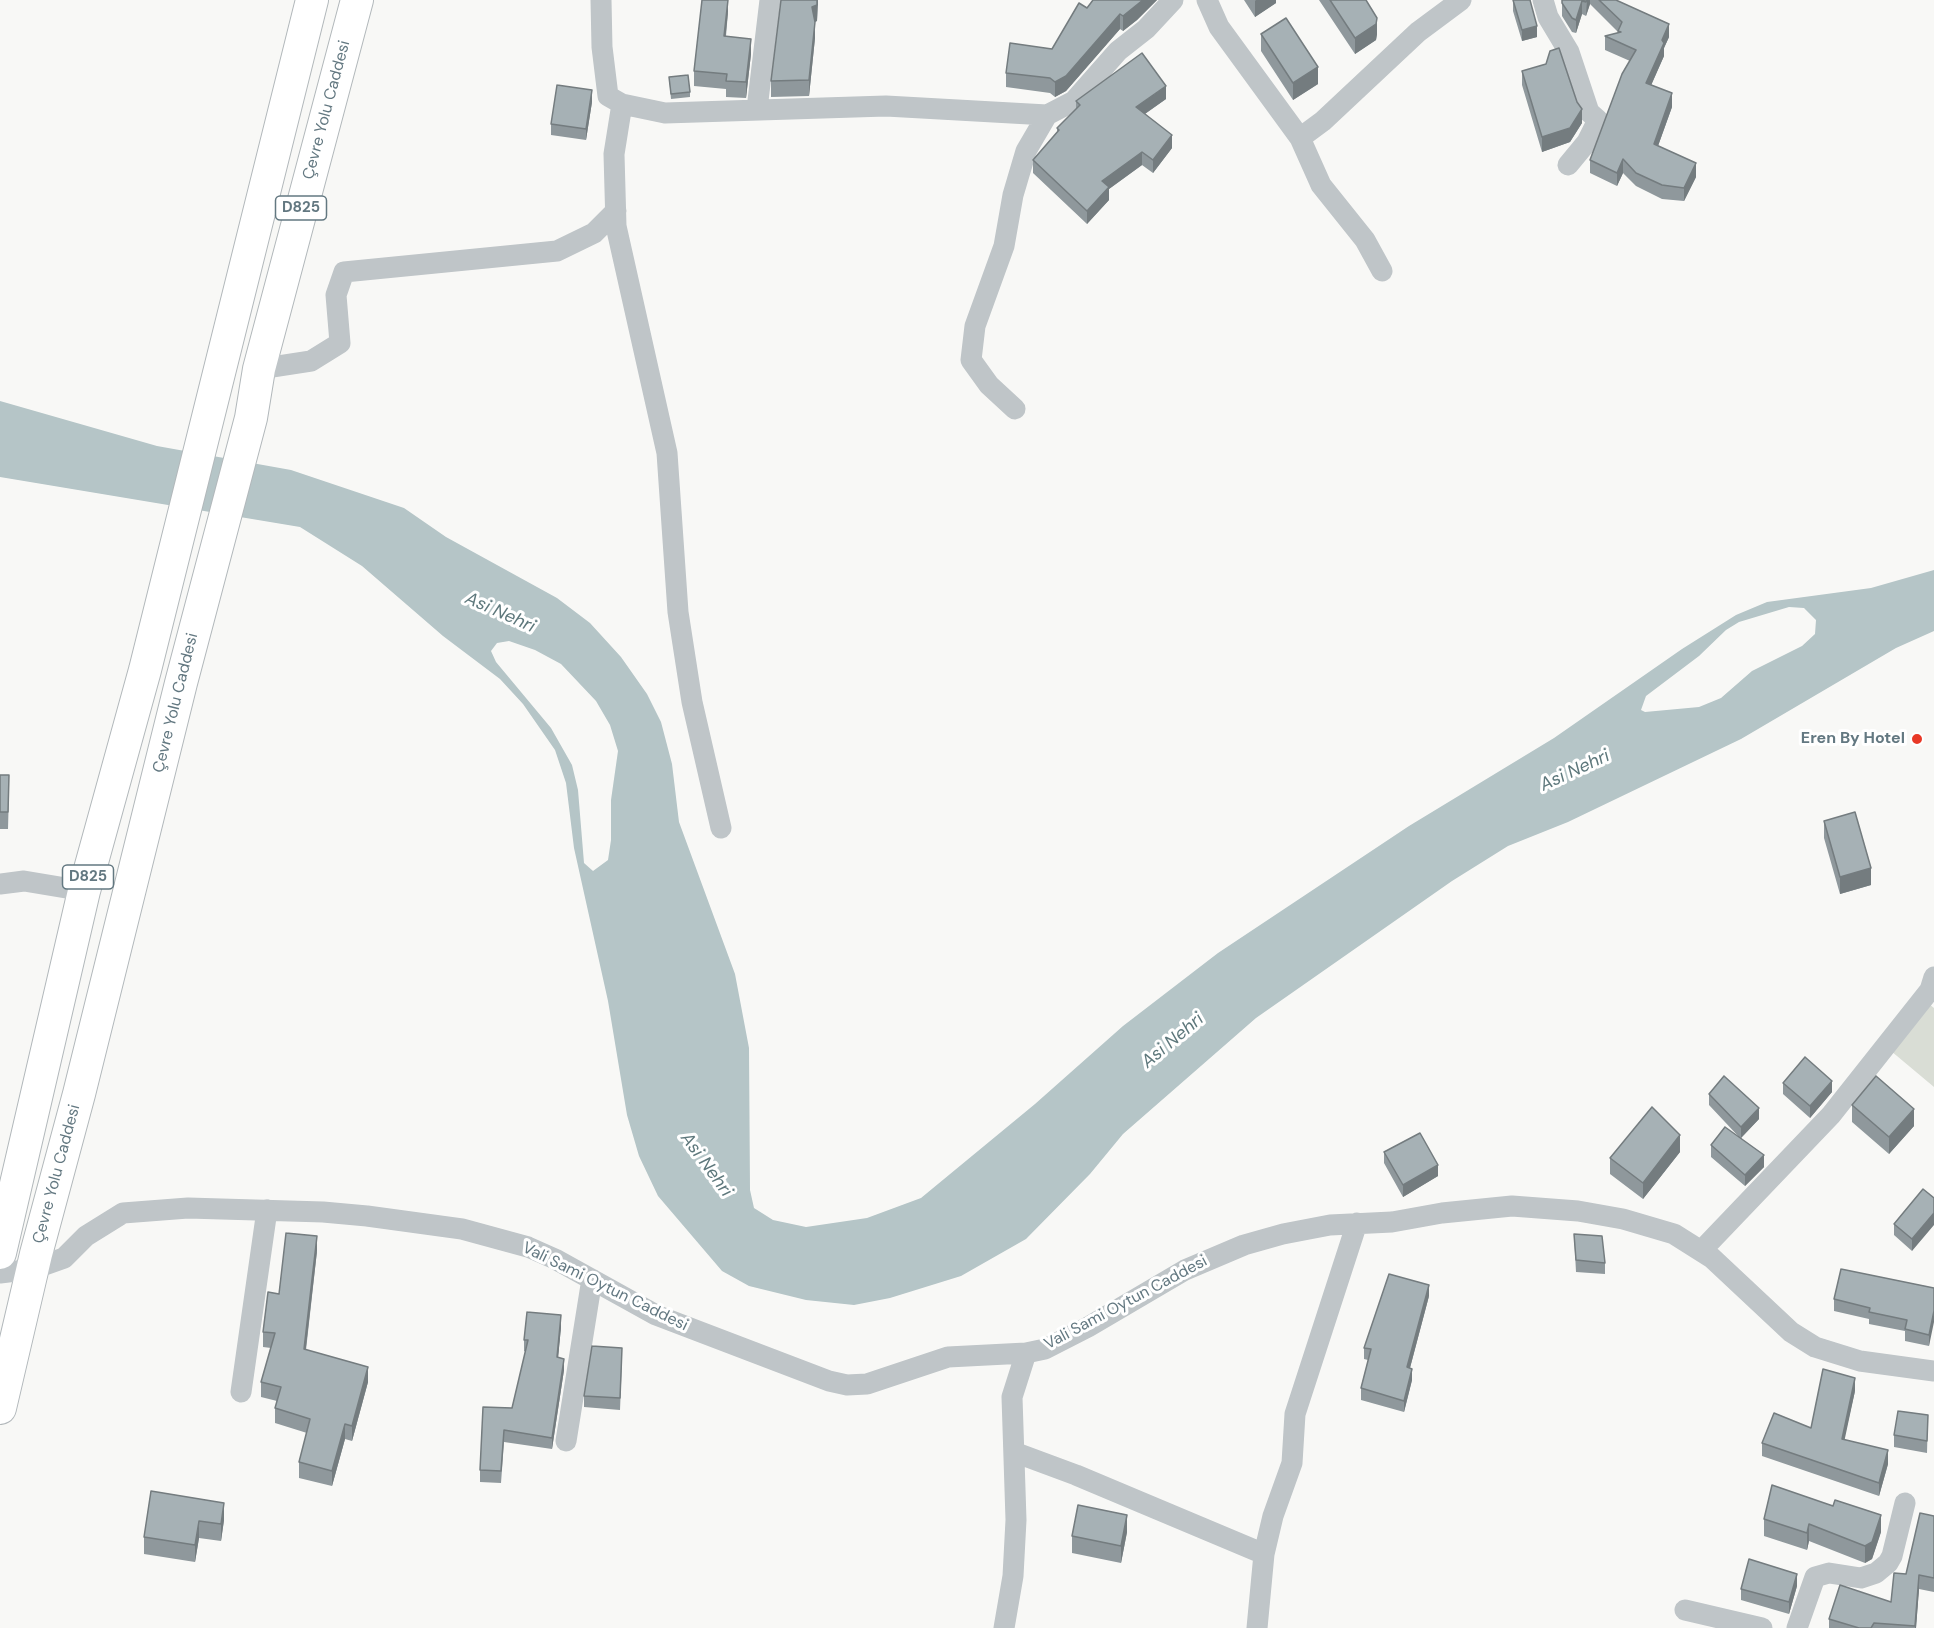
<!DOCTYPE html>
<html>
<head>
<meta charset="utf-8">
<style>
  body { margin:0 }
  canvas { display:block; background:#f8f8f6 }
</style>
</head>
<body>
<canvas width="1934" height="1628"></canvas>
<script>
const ctx = document.querySelector('canvas').getContext('2d');
ctx.lineJoin = 'round';
function fill(path, color) { ctx.fillStyle = color; ctx.fill(path, 'evenodd'); }
const poly = rows => new Path2D(rows.map(r => 'M' + r).join(''));
function strokePath(path, color, width, dash) { ctx.strokeStyle = color; ctx.lineWidth = width; ctx.lineCap = dash ? 'butt' : 'round'; ctx.setLineDash(dash || []); ctx.stroke(path); }
function drawText(font, color, halo, rows, align = 'center') {
  ctx.font = font + ' "DM Sans",sans-serif'; ctx.lineWidth = 6; ctx.setLineDash([]); ctx.textBaseline = 'middle'; ctx.strokeStyle = halo; ctx.fillStyle = color; for (const [text, x, y, turn = 0] of rows) {
    ctx.save(); ctx.translate(x, y); ctx.rotate((+turn || 0) * Math.PI / 180); ctx.textAlign = isNaN(turn) ? turn : align; if (halo) ctx.strokeText(text, 0, 0); ctx.fillText(text, 0, 0); ctx.restore();
  }
}
fill(poly([
  [1929,1004,1934,1008,1934,1087,1891,1051]
]), '#d9ddd5');
fill(poly([
  [0,401,157,446,291,470,404,508,446,537,557,598,590,623,621,657,647,694,661,722,672,764,679,822,735,974,749,1048,750,1190,754,1208,773,1220,806,1227,867,1218,921,1198,1035,1104,1123,1026,1218,953,1409,826,1554,738,1682,649,1736,615,1767,602,1871,588,1934,570,1934,631,1896,648,1741,739,1568,822,1508,846,1452,881,1256,1018,1123,1134,1090,1174,1026,1239,961,1276,890,1298,854,1305,806,1300,749,1286,722,1271,658,1196,639,1156,627,1115,608,1001,574,848,566,783,555,750,523,704,500,679,443,636,362,566,300,527,0,477],
  [1789,607,1804,608,1816,620,1815,634,1802,646,1752,671,1721,698,1699,707,1645,712,1641,710,1646,696,1699,656,1726,630,1739,622],
  [509,641,535,650,561,664,596,701,610,725,618,751,611,800,611,840,608,860,593,871,584,863,578,790,572,765,551,728,496,662,491,651,497,643]
]), '#b5c5c7');
const highway = poly([
  [0,1253,84,891,145,670,312,0],
  [0,1408,36,1254,79,1094,181,683,251,418,259,369,357,0]
]);
strokePath(highway, '#b2b8bb', 34);
strokePath(poly([
  [601,0,602,47,608,96,622,104,665,113,886,106,1047,115,1074,101,1118,51,1146,29,1173,0],
  [1207,0,1219,27,1300,138,1323,121,1418,32,1461,0],
  [1543,0,1548,17,1569,52,1589,112,1598,120,1587,142,1568,165],
  [622,104,614,154,616,226,667,453,678,612,692,702,721,828],
  [757,109,770,0],
  [1300,138,1321,185,1365,240,1382,271],
  [259,369,311,361,340,343,336,295,344,272,557,251,594,233,616,211],
  [1015,409,989,385,971,360,975,326,1004,246,1013,195,1026,151,1047,115],
  [0,884,24,881,84,891],
  [1701,1251,1831,1115,1930,990,1934,977],
  [0,1273,33,1269,64,1258,86,1236,123,1213,188,1208,323,1212,367,1216,462,1229,528,1247,555,1259,656,1315,829,1381,847,1385,867,1384,948,1357,1026,1353,1045,1349,1088,1327,1185,1270,1244,1245,1283,1234,1330,1225,1392,1222,1442,1213,1512,1206,1578,1211,1623,1219,1674,1234,1712,1258,1791,1332,1815,1347,1860,1361,1934,1371],
  [241,1392,267,1210],
  [566,1441,592,1279],
  [1014,1452,1076,1475,1264,1554],
  [1685,1610,1762,1628],
  [1004,1628,1013,1576,1016,1520,1012,1397,1026,1353],
  [1257,1628,1264,1554,1273,1516,1292,1463,1295,1414,1357,1223],
  [1797,1628,1815,1577,1829,1573,1861,1578,1876,1573,1888,1563,1892,1556,1905,1503]
]), '#bfc5c8', 21);
strokePath(highway, '#fff', 32);
fill(poly([
  [781,0,818,0,817,21,815,22,815,38,809,96,771,97,771,81],
  [1093,0,1157,0,1137,20,1123,31,1120,29,1066,91,1055,97,1050,93,1006,87,1006,73,1052,49,1087,8],
  [1244,0,1276,0,1276,3,1255,17],
  [1319,0,1366,0,1377,34,1376,40,1355,54],
  [1513,0,1537,37,1522,41,1513,11],
  [1562,0,1618,0,1618,1,1669,37,1664,48,1664,56,1651,85,1672,107,1658,146,1696,177,1684,201,1662,199,1636,186,1623,173,1617,186,1590,173,1590,160,1630,61,1605,50,1605,36,1618,33,1618,32,1590,4,1586,16,1582,14,1576,33,1572,32,1562,16],
  [728,12,726,36,751,54,746,98,726,97,726,89,694,86,694,71],
  [1261,34,1318,84,1293,100,1261,51],
  [1522,71,1582,123,1570,142,1542,152,1522,85],
  [669,77,690,92,690,97,671,99],
  [1166,99,1145,114,1172,148,1153,173,1142,165,1109,189,1109,200,1087,224,1033,173,1033,160,1057,132,1057,128,1076,109,1076,101],
  [592,102,586,140,551,135,551,124],
  [0,775,9,792,8,829,0,829],
  [1824,821,1871,885,1840,894,1824,838],
  [1783,1083,1832,1092,1810,1118,1783,1094],
  [1709,1094,1759,1119,1741,1138,1764,1167,1745,1186,1711,1157,1711,1145,1740,1138,1709,1105],
  [1852,1105,1914,1126,1889,1154,1852,1122],
  [1384,1152,1438,1176,1403,1197,1384,1163],
  [1680,1152,1643,1199,1610,1174,1610,1158],
  [1923,1189,1912,1251,1894,1235,1894,1224],
  [1574,1234,1605,1263,1605,1274,1576,1272],
  [317,1251,306,1350,368,1382,352,1441,345,1439,332,1486,299,1478,299,1462,307,1433,275,1423,275,1408,277,1401,261,1397,261,1382,271,1348,263,1347,263,1332,279,1294],
  [1934,1288,1929,1346,1905,1341,1905,1331,1869,1324,1869,1319,1834,1311,1834,1299],
  [1429,1296,1410,1368,1412,1380,1404,1412,1361,1400,1361,1388,1368,1360,1364,1359,1364,1348],
  [561,1327,558,1358,564,1370,552,1449,504,1442,501,1483,480,1482,480,1470,512,1408,526,1352,524,1351,524,1340],
  [622,1360,620,1410,584,1407,584,1396],
  [1855,1391,1844,1439,1888,1464,1879,1496,1762,1456,1762,1443,1811,1428],
  [1928,1415,1927,1453,1894,1447,1894,1435],
  [151,1491,224,1520,221,1541,199,1538,195,1562,144,1554,144,1537],
  [1934,1516,1934,1592,1919,1589,1916,1628,1829,1628,1829,1619,1891,1602,1906,1574],
  [1764,1519,1881,1532,1872,1559,1865,1563,1809,1541,1807,1550,1764,1536],
  [1127,1532,1121,1563,1072,1553,1072,1536],
  [1797,1586,1789,1614,1741,1600,1741,1589]
]), '#8f989c');
fill(poly([
  [728,0,728,12,724,51,724,36],
  [817,0,818,0,817,21,812,23,812,7],
  [1143,0,1157,0,1137,20,1123,31,1123,16],
  [1256,0,1276,0,1276,3,1255,17,1255,1],
  [1587,0,1590,0,1590,4,1586,16],
  [1582,1,1582,14,1576,33,1576,20],
  [1120,14,1120,29,1066,91,1055,97,1055,82],
  [1377,18,1377,34,1376,40,1355,54,1355,38],
  [815,22,815,38,809,96,809,80],
  [1669,24,1669,37,1664,48,1664,56,1646,97,1646,83,1662,40],
  [1537,26,1537,37,1522,41,1522,30],
  [751,39,751,54,746,98,746,82],
  [1318,67,1318,84,1293,100,1293,83],
  [1166,86,1166,99,1136,120,1136,107],
  [592,90,592,102,586,140,586,129],
  [1672,93,1672,107,1654,157,1654,144],
  [1582,109,1582,123,1570,142,1542,152,1542,137],
  [1172,135,1172,148,1153,173,1153,160],
  [1142,152,1142,165,1109,189,1109,200,1087,224,1087,211,1102,181],
  [1623,159,1623,173,1617,186,1617,173],
  [1696,163,1696,177,1684,201,1684,188],
  [1871,868,1871,885,1840,894,1840,877],
  [1832,1081,1832,1092,1810,1118,1810,1106],
  [1759,1108,1759,1119,1741,1138,1741,1127],
  [1914,1109,1914,1126,1889,1154,1889,1137],
  [1680,1135,1680,1152,1643,1199,1643,1183],
  [1764,1155,1764,1167,1745,1186,1745,1175],
  [1438,1165,1438,1176,1403,1197,1403,1185],
  [1934,1213,1934,1225,1912,1251,1912,1239],
  [317,1236,317,1251,304,1364,304,1349],
  [1429,1285,1429,1296,1407,1379,1407,1367],
  [1934,1311,1934,1322,1929,1346,1929,1335],
  [561,1315,561,1327,557,1369,557,1357],
  [564,1359,564,1370,552,1449,552,1438],
  [368,1367,368,1382,352,1441,352,1426],
  [1412,1369,1412,1380,1404,1412,1404,1401],
  [1855,1378,1855,1391,1842,1452,1842,1439],
  [345,1424,345,1439,332,1486,332,1471],
  [1888,1450,1888,1464,1879,1496,1879,1483],
  [224,1503,224,1520,221,1541,221,1524],
  [1127,1515,1127,1532,1121,1563,1121,1546],
  [1881,1515,1881,1532,1872,1559,1865,1563,1865,1546],
  [199,1521,199,1538,195,1562,195,1545],
  [1809,1524,1809,1541,1807,1550,1807,1533],
  [1797,1574,1797,1586,1789,1614,1789,1602],
  [1919,1575,1919,1589,1916,1628,1915,1628]
]), '#747c7f');
const building = poly([
  [702,0,728,0,724,36,751,39,746,82,726,81,727,74,694,71,702,0],
  [781,0,817,0,817,5,812,7,815,22,809,80,771,81,781,0],
  [1093,0,1143,0,1123,16,1120,14,1066,76,1055,82,1050,78,1006,73,1010,43,1052,49,1079,3,1087,8,1093,0],
  [1330,0,1366,0,1377,18,1376,24,1355,38,1330,0],
  [1513,0,1530,0,1537,26,1522,30,1513,0],
  [1562,0,1587,0,1586,2,1582,1,1576,20,1572,18,1562,3,1562,0],
  [1599,0,1616,0,1669,24,1662,40,1664,43,1646,83,1672,93,1654,144,1696,163,1684,188,1662,185,1636,173,1623,159,1617,173,1590,160,1622,74,1636,50,1605,36,1621,32,1618,31,1622,22,1599,0],
  [1286,18,1318,67,1293,83,1261,34,1286,18],
  [1559,48,1577,102,1582,109,1570,128,1542,137,1522,71,1546,64,1550,51,1559,48],
  [1142,53,1166,86,1136,107,1172,135,1153,160,1142,152,1102,181,1109,187,1087,211,1033,160,1059,130,1057,128,1080,105,1076,101,1142,53],
  [688,75,690,92,671,94,669,77,688,75],
  [557,85,592,90,586,129,551,124,557,85],
  [0,775,9,775,8,812,0,812,0,775],
  [1855,812,1871,868,1840,877,1824,821,1855,812],
  [1805,1057,1832,1081,1810,1106,1783,1083,1805,1057],
  [1724,1076,1759,1108,1741,1127,1709,1094,1724,1076],
  [1876,1076,1914,1109,1889,1137,1852,1105,1876,1076],
  [1652,1107,1680,1135,1643,1183,1610,1158,1652,1107],
  [1725,1127,1764,1155,1745,1175,1711,1145,1725,1127],
  [1420,1133,1438,1165,1403,1185,1384,1152,1420,1133],
  [1923,1189,1934,1198,1934,1213,1912,1239,1894,1224,1923,1189],
  [286,1233,317,1236,304,1349,368,1367,352,1426,345,1424,332,1471,299,1462,310,1419,275,1408,281,1387,261,1382,275,1333,263,1332,268,1292,279,1294,286,1233],
  [1574,1234,1602,1236,1605,1263,1576,1260,1574,1234],
  [1841,1269,1934,1288,1934,1311,1929,1335,1905,1329,1907,1320,1869,1312,1870,1308,1834,1299,1841,1269],
  [1389,1274,1429,1285,1407,1367,1412,1369,1404,1401,1361,1388,1371,1349,1364,1348,1389,1274],
  [527,1312,561,1315,557,1357,564,1359,552,1438,504,1430,501,1471,480,1470,483,1407,512,1408,528,1340,524,1340,527,1312],
  [592,1346,622,1348,620,1398,584,1396,592,1346],
  [1823,1369,1855,1378,1842,1439,1888,1450,1879,1483,1762,1443,1774,1413,1811,1428,1823,1369],
  [1898,1411,1928,1415,1927,1441,1894,1435,1898,1411],
  [1772,1485,1833,1506,1835,1500,1881,1515,1872,1542,1865,1546,1809,1524,1807,1533,1764,1519,1772,1485],
  [151,1491,224,1503,221,1524,199,1521,195,1545,144,1537,151,1491],
  [1078,1505,1127,1515,1121,1546,1072,1536,1078,1505],
  [1920,1513,1934,1516,1934,1578,1919,1575,1915,1626,1874,1623,1871,1628,1859,1628,1829,1619,1840,1585,1891,1602,1894,1573,1906,1574,1920,1513],
  [1749,1559,1797,1574,1789,1602,1741,1589,1749,1559]
]);
fill(building, '#a6b1b5');
strokePath(building, '#747c7f', 1.5);
for (const [x, y, r, color] of [
  [1917,739,6,"#e83826"]
]) { const dot = new Path2D(); dot.arc(x, y, r, 0, 2 * Math.PI); ctx.fillStyle = color; ctx.fill(dot); strokePath(dot, '#fff', 2); }
for (const [x, y, w] of [
  [301,208,51],
  [88,877,51]
]) { const box = new Path2D(); box.roundRect(x - w / 2, y - 12, w, 24, 4.5); ctx.fillStyle = '#fff'; ctx.fill(box); strokePath(box, '#637881', 1.5); }
drawText('bold 15px', '#637881', null, [
  ["D825",301,208],
  ["D825",88,877]
]);
drawText('16px', '#637881', '#fff', [
  ["Çevre Yolu Caddesi",327,110,-75],
  ["Çevre Yolu Caddesi",176,703,-76],
  ["Çevre Yolu Caddesi",57,1174,-75],
  ["Vali Sami Oytun Caddesi",605,1287,26],
  ["Vali Sami Oytun Caddesi",1126,1303,-28]
]);
drawText('bold 16px', '#637881', '#fff', [
  ["Eren By Hotel",1905,739]
], 'right');
drawText('italic 18px', '#5e787c', '#fff', [
  ["Asi Nehri",500,613,24],
  ["Asi Nehri",1575,771,-25],
  ["Asi Nehri",1173,1041,-40],
  ["Asi Nehri",706,1165,54]
]);
</script>
</body>
</html>
